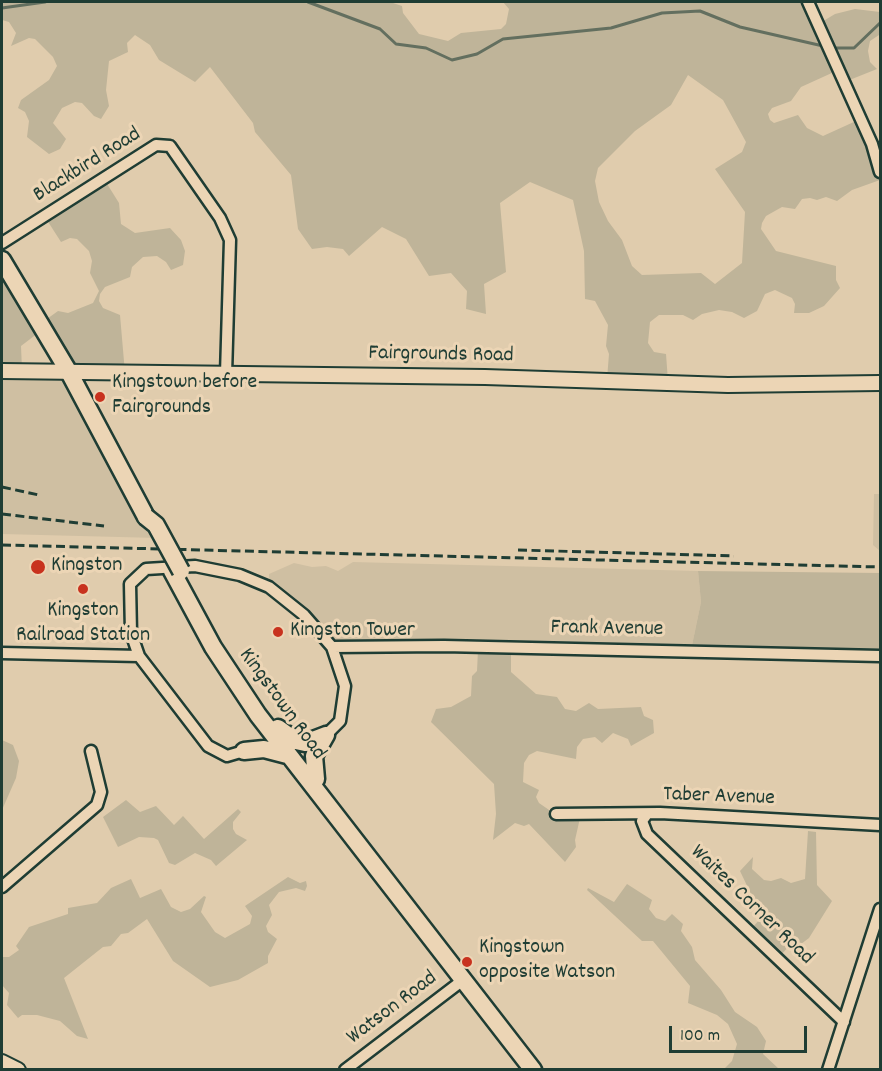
<!DOCTYPE html>
<html>
<head>
<meta charset="utf-8">
<style>
  body { margin:0 }
  #map { position:relative; width:882px; height:1071px; overflow:hidden; background:#e0ccad; font-family:Dekko,sans-serif }
  canvas { display:block }
  .frame { position:absolute; inset:0; border:3px solid #1f3d34; pointer-events:none }
  .scale { position:absolute; left:669px; top:1026px; width:138px; height:27px; box-sizing:border-box; border:3px solid #1f3d34; border-top:0; padding-left:8px; font-size:18px; line-height:21px; white-space:nowrap; color:#1f3d34; -webkit-text-stroke:4px #ecd5b5; paint-order:stroke }
</style>
</head>
<body>
<div id="map">
<canvas width="882" height="1071"></canvas>
<div class="frame"></div>
<div class="scale">100 m</div>
</div>
<script>
const ctx = document.querySelector('canvas').getContext('2d');
ctx.lineJoin = 'round';
function fill(path, color) { ctx.fillStyle = color; ctx.fill(path, 'evenodd'); }
const poly = rows => new Path2D(rows.map(r => 'M' + r).join(''));
function strokePath(path, color, width, dash) { ctx.strokeStyle = color; ctx.lineWidth = width; ctx.lineCap = dash ? 'butt' : 'round'; ctx.setLineDash(dash || []); ctx.stroke(path); }
function drawText(font, color, halo, rows, align = 'center') {
  ctx.font = font + ' Dekko,sans-serif'; ctx.lineWidth = 6; ctx.setLineDash([]); ctx.textBaseline = 'middle'; ctx.strokeStyle = halo; ctx.fillStyle = color; for (const [text, x, y, turn = 0] of rows) {
    ctx.save(); ctx.translate(x, y); ctx.rotate((+turn || 0) * Math.PI / 180); ctx.textAlign = isNaN(turn) ? turn : align; if (halo) ctx.strokeText(text, 0, 0); ctx.fillText(text, 0, 0); ctx.restore();
  }
}
fill(poly([
  [2,370,65,372,158,538,2,534],
  [874,494,880,494,880,551,873,545],
  [353,562,698,571,701,602,691,650,361,645,333,654,322,637,269,591,269,574,294,563,312,567,326,566,338,571]
]), '#cfbfa2');
fill(poly([
  [2,2,390,2,402,6,403,13,419,34,448,41,461,33,501,29,506,24,509,9,503,2,806,2,820,23,835,14,855,9,880,12,879,35,870,41,868,51,870,62,877,69,842,83,834,72,801,87,791,101,772,108,768,114,770,120,774,123,798,115,807,128,823,136,856,121,880,180,852,190,837,201,826,197,817,200,810,198,802,199,795,209,782,207,766,216,762,223,761,229,776,251,836,266,836,280,840,288,824,306,809,313,794,313,795,304,792,298,775,290,765,294,757,311,744,318,732,312,719,310,702,314,693,320,683,315,659,315,650,322,648,343,654,352,666,354,668,381,607,379,609,354,606,346,608,325,595,301,585,299,584,251,573,200,530,182,500,203,506,272,484,284,486,314,466,309,467,291,451,273,429,276,406,239,382,227,349,256,343,249,327,247,312,249,298,229,291,175,255,132,253,123,210,67,195,82,159,60,150,45,135,35,127,43,128,52,109,61,106,90,109,106,101,119,94,116,82,103,75,102,62,108,53,123,66,139,60,149,49,154,27,137,29,121,25,112,18,108,21,100,49,80,57,66,53,57,35,39,29,38,11,46,16,33,9,22,2,20],
  [688,75,723,100,746,142,742,152,715,169,745,212,742,263,715,284,701,273,642,275,632,266,622,240,608,221,599,202,595,181,598,168,635,131,671,105],
  [104,179,119,203,121,224,135,233,170,228,181,240,185,251,183,265,171,270,166,262,157,256,143,257,132,267,130,277,105,287,100,294,99,301,103,308,120,315,125,373,74,373,42,330,21,346,22,370,2,370,2,274,40,324,58,311,68,313,93,303,99,291,90,273,92,261,89,251,77,239,70,238,61,242,45,217],
  [698,571,880,573,880,655,691,650,701,602],
  [511,649,511,672,536,694,557,697,565,709,576,711,589,703,598,709,641,707,644,716,653,720,654,733,631,746,628,739,613,733,602,743,595,737,583,739,577,747,576,759,537,751,529,755,524,763,523,782,539,790,536,797,539,803,552,812,580,818,575,840,576,847,565,862,529,824,524,826,515,823,493,840,496,814,494,784,431,722,436,709,451,707,471,696,472,676,477,671,478,650],
  [2,740,13,745,19,761,16,778,2,810],
  [126,800,140,812,156,806,174,825,183,816,204,839,238,809,241,812,233,822,233,829,236,834,247,840,216,866,211,860,195,853,175,865,169,863,158,840,154,838,139,837,118,847,103,817],
  [808,831,816,832,817,885,832,901,809,938,801,944,791,944,779,957,749,931,762,917,740,871,753,857,752,869,764,880,771,881,781,878,791,883,805,879],
  [288,877,300,883,306,881,307,886,305,891,296,888,279,892,269,905,272,915,266,926,268,932,277,939,268,956,268,963,238,980,210,987,173,961,147,919,128,933,121,934,111,946,103,947,64,978,88,1039,77,1036,60,1021,37,1015,22,1015,18,1018,7,1005,9,993,2,985,2,957,9,957,19,950,16,946,29,927,68,914,68,908,97,903,111,888,131,879,140,898,161,889,171,907,181,912,190,909,204,896,206,897,201,912,215,932,225,938,250,924,252,916,245,906],
  [627,884,652,900,649,909,656,918,665,921,672,914,683,924,681,931,692,947,695,960,721,990,735,1012,757,1027,766,1041,763,1054,779,1069,724,1069,732,1061,737,1044,728,1024,717,1015,688,1003,690,986,653,941,642,941,587,890,588,888,614,902]
]), '#bfb499');
strokePath(poly([
  [308,2,380,29,396,44,426,48,452,60,477,54,503,39,611,28,662,13,700,11,740,27,823,46],
  [2,8,45,2],
  [833,48,854,48,880,23]
]), '#636f5f', 3);
const minor = poly([
  [808,2,872,144,880,172],
  [2,243,156,145,170,146,220,218,230,240,226,374],
  [332,647,444,646,880,656],
  [2,653,139,656],
  [244,751,227,756,208,746,139,656,131,633,130,584,146,569,195,566,240,575,269,587,304,615,332,647,345,686,340,721,326,735],
  [556,814,660,813,880,825],
  [647,814,642,821,647,834,844,1022],
  [2,887,97,805,101,792,91,751],
  [345,1070,463,980],
  [828,1070,880,909]
]);
const tertiary = poly([
  [2,371,485,377,728,385,880,383],
  [2,1062,18,1070]
]);
const primary = poly([
  [2,260,70,374,146,517],
  [172,571,213,647,258,715,533,1070],
  [278,728,296,741,305,743,326,735],
  [244,751,264,749,287,755],
  [316,779,314,756,326,735]
]);
strokePath(minor, '#1f3d34', 15);
strokePath(tertiary, '#1f3d34', 18);
strokePath(primary, '#1f3d34', 21);
strokePath(minor, '#ecd5b5', 10);
strokePath(tertiary, '#ecd5b5', 14);
strokePath(primary, '#ecd5b5', 16);
strokePath(poly([
  [2,487,39,495],
  [2,514,104,526],
  [2,545,880,567],
  [518,550,734,556]
]), '#1f3d34', 3, [9, 4.5]);
const primaryBridge = poly([
  [146,517,156,525,181,571]
]);
strokePath(primaryBridge, '#1f3d34', 21, []);
strokePath(primaryBridge, '#ecd5b5', 16);
for (const [x, y, r, color] of [
  [100,397,6,"#c8321e"],
  [38,567,8,"#c8321e"],
  [83,589,6,"#c8321e"],
  [278,632,6,"#c8321e"],
  [467,962,6,"#c8321e"]
]) { const dot = new Path2D(); dot.arc(x, y, r, 0, 2 * Math.PI); ctx.fillStyle = color; ctx.fill(dot); strokePath(dot, '#ecd5b5', 2); }
drawText('22px', '#1f3d34', '#ecd5b5', [
  ["Blackbird Road",88,166,-32],
  ["Fairgrounds Road",441,356,1],
  ["Frank Avenue",607,630,1],
  ["Kingstown Road",281,705,54],
  ["Taber Avenue",719,798,2],
  ["Waites Corner Road",751,906,44],
  ["Watson Road",393,1009,-37]
]);
drawText('22px', '#1f3d34', '#ecd5b5', [
  ["Kingstown before",112,384],
  ["Fairgrounds",112,409],
  ["Kingston",51,567],
  ["Kingston",83,612,"center"],
  ["Railroad Station",83,637,"center"],
  ["Kingston Tower",290,632],
  ["Kingstown",479,949],
  ["opposite Watson",479,974]
], 'left');
</script>
</body>
</html>
